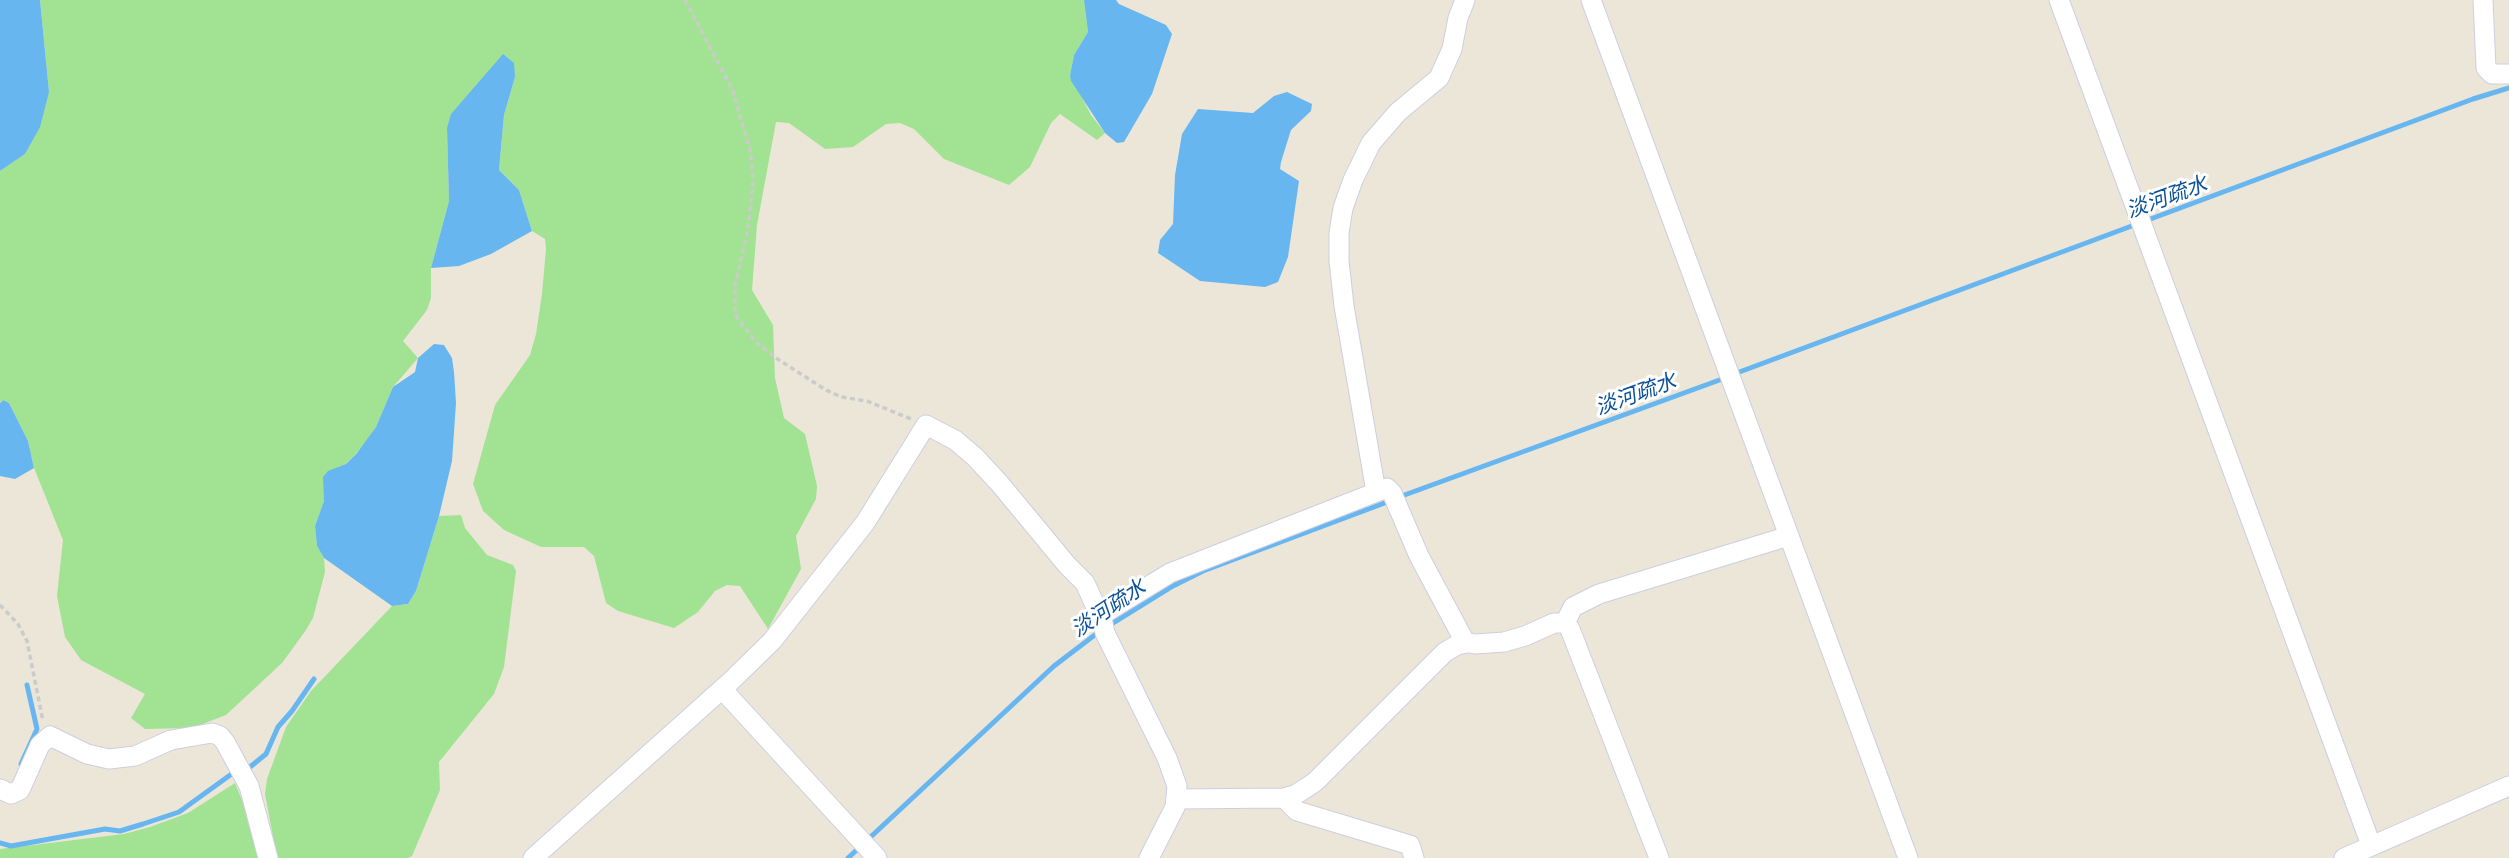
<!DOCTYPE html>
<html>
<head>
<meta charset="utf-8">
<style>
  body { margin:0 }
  canvas { display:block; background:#ebe6d8 }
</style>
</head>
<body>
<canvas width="2509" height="858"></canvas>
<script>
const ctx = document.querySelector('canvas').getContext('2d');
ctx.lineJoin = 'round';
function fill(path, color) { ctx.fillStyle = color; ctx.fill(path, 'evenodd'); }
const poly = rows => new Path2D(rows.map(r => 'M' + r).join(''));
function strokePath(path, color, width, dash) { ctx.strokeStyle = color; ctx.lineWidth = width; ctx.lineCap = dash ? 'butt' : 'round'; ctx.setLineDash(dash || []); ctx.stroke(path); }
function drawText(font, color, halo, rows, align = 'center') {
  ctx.font = font + ' "IBM Plex Sans","Noto Sans JP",sans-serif'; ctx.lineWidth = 6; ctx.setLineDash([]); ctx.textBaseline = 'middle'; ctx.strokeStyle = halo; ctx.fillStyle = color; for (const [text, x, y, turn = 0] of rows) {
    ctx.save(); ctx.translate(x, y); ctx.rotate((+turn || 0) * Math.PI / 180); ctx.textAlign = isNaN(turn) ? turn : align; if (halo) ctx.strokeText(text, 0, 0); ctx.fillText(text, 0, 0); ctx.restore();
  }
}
fill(poly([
  [40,0,1084,0,1088,32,1074,55,1070,75,1091,115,1105,133,1097,140,1060,114,1051,123,1030,167,1009,185,944,159,914,129,900,123,886,124,853,147,825,149,789,123,776,122,757,225,752,290,773,325,775,378,784,418,805,434,817,486,816,499,796,536,801,569,768,629,740,586,727,585,715,591,698,612,674,628,618,611,606,603,594,556,584,547,541,547,504,530,483,511,473,484,495,405,530,355,536,334,542,294,546,249,545,239,532,231,519,190,499,170,504,115,515,77,447,128,449,201,431,268,431,298,427,310,403,341,418,358,393,387,376,427,364,445,346,464,335,469,324,490,324,501,315,526,317,546,324,558,325,572,313,618,306,630,282,663,226,715,192,728,145,729,131,718,145,694,81,660,65,637,57,596,63,540,34,468,28,441,9,403,3,400,0,402,0,171,25,154,49,92],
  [461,515,465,528,487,555,513,565,516,571,504,667,494,694,439,762,440,790,412,856,408,858,277,858,265,794,267,779,286,727,311,691,392,606,408,604,416,591,439,516],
  [235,783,250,820,258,858,0,858,0,849,124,834,150,827,188,813]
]), '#a1e393');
fill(poly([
  [0,0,40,0,49,92,40,127,25,154,0,171],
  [1084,0,1116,0,1119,4,1166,25,1172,34,1152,94,1124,142,1117,143,1105,133,1071,81,1070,75,1074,55,1088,32],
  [503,54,514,63,515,77,504,115,499,170,519,190,532,231,491,254,459,266,431,268,449,201,447,128,451,114],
  [1287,92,1312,104,1311,111,1291,130,1281,162,1280,169,1299,181,1288,257,1278,282,1265,287,1200,281,1158,253,1160,240,1173,224,1175,175,1182,134,1198,109,1253,113,1274,96],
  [434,344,444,345,452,358,454,372,456,403,452,461,439,516,416,591,408,604,392,606,324,558,317,546,315,526,324,501,323,477,328,471,346,464,357,453,376,427,393,387,415,372,418,358],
  [3,400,9,403,28,441,34,468,15,479,0,476,0,403]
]), '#68b6f0');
strokePath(poly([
  [1734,374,2473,99,2509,88],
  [1399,497,1725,378],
  [1108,626,1171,587,1203,571,1390,501],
  [21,764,37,729,27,685],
  [250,767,266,754,278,727,292,711,314,679],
  [0,843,11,846,105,829,120,831,143,824,179,812,233,773],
  [848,858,1054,666,1100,631]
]), '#68b6f0', 5);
const street = poly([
  [1591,0,1908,858],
  [2059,0,2371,845],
  [2483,0,2486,68,2492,74,2509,74],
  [1376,492,1344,306,1339,261,1339,233,1343,208,1353,180,1371,143,1398,112,1439,78,1452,49,1458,18,1465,0],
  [1100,616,1170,573,1387,488,1392,493,1419,556,1465,642,1475,644,1504,642,1525,636,1554,623,1565,623,1570,629,1659,858],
  [1565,623,1573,607,1599,594,1789,536],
  [722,689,877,858],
  [0,789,11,794,20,790,40,745,50,736,87,754,109,759,135,756,171,740,212,733,220,736,225,742,249,786,268,858],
  [1284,798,1295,795,1315,782,1445,652,1457,645,1468,643],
  [1177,799,1284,798,1297,811,1410,845,1414,858],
  [533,858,731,681,772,641,865,523,926,425,955,440,975,457,1000,484,1067,565,1085,583,1103,623,1105,633,1167,758,1177,786,1175,807,1149,858],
  [2344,858,2509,786]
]);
strokePath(street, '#cecee1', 21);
strokePath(poly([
  [685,0,733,91,751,154,753,183,748,229,735,285,735,315,756,342,779,360,826,390,841,397,867,401,911,419],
  [0,605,18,624,27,641,43,721]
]), '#cbcbcb', 3.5, [5, 3.5]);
strokePath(street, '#fff', 19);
drawText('italic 21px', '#0b5199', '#fff', [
  ["淡河疏水",2167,198,-20],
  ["淡河疏水",1636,395,-20],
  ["淡河疏水",1109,609,-34]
]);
</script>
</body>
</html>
